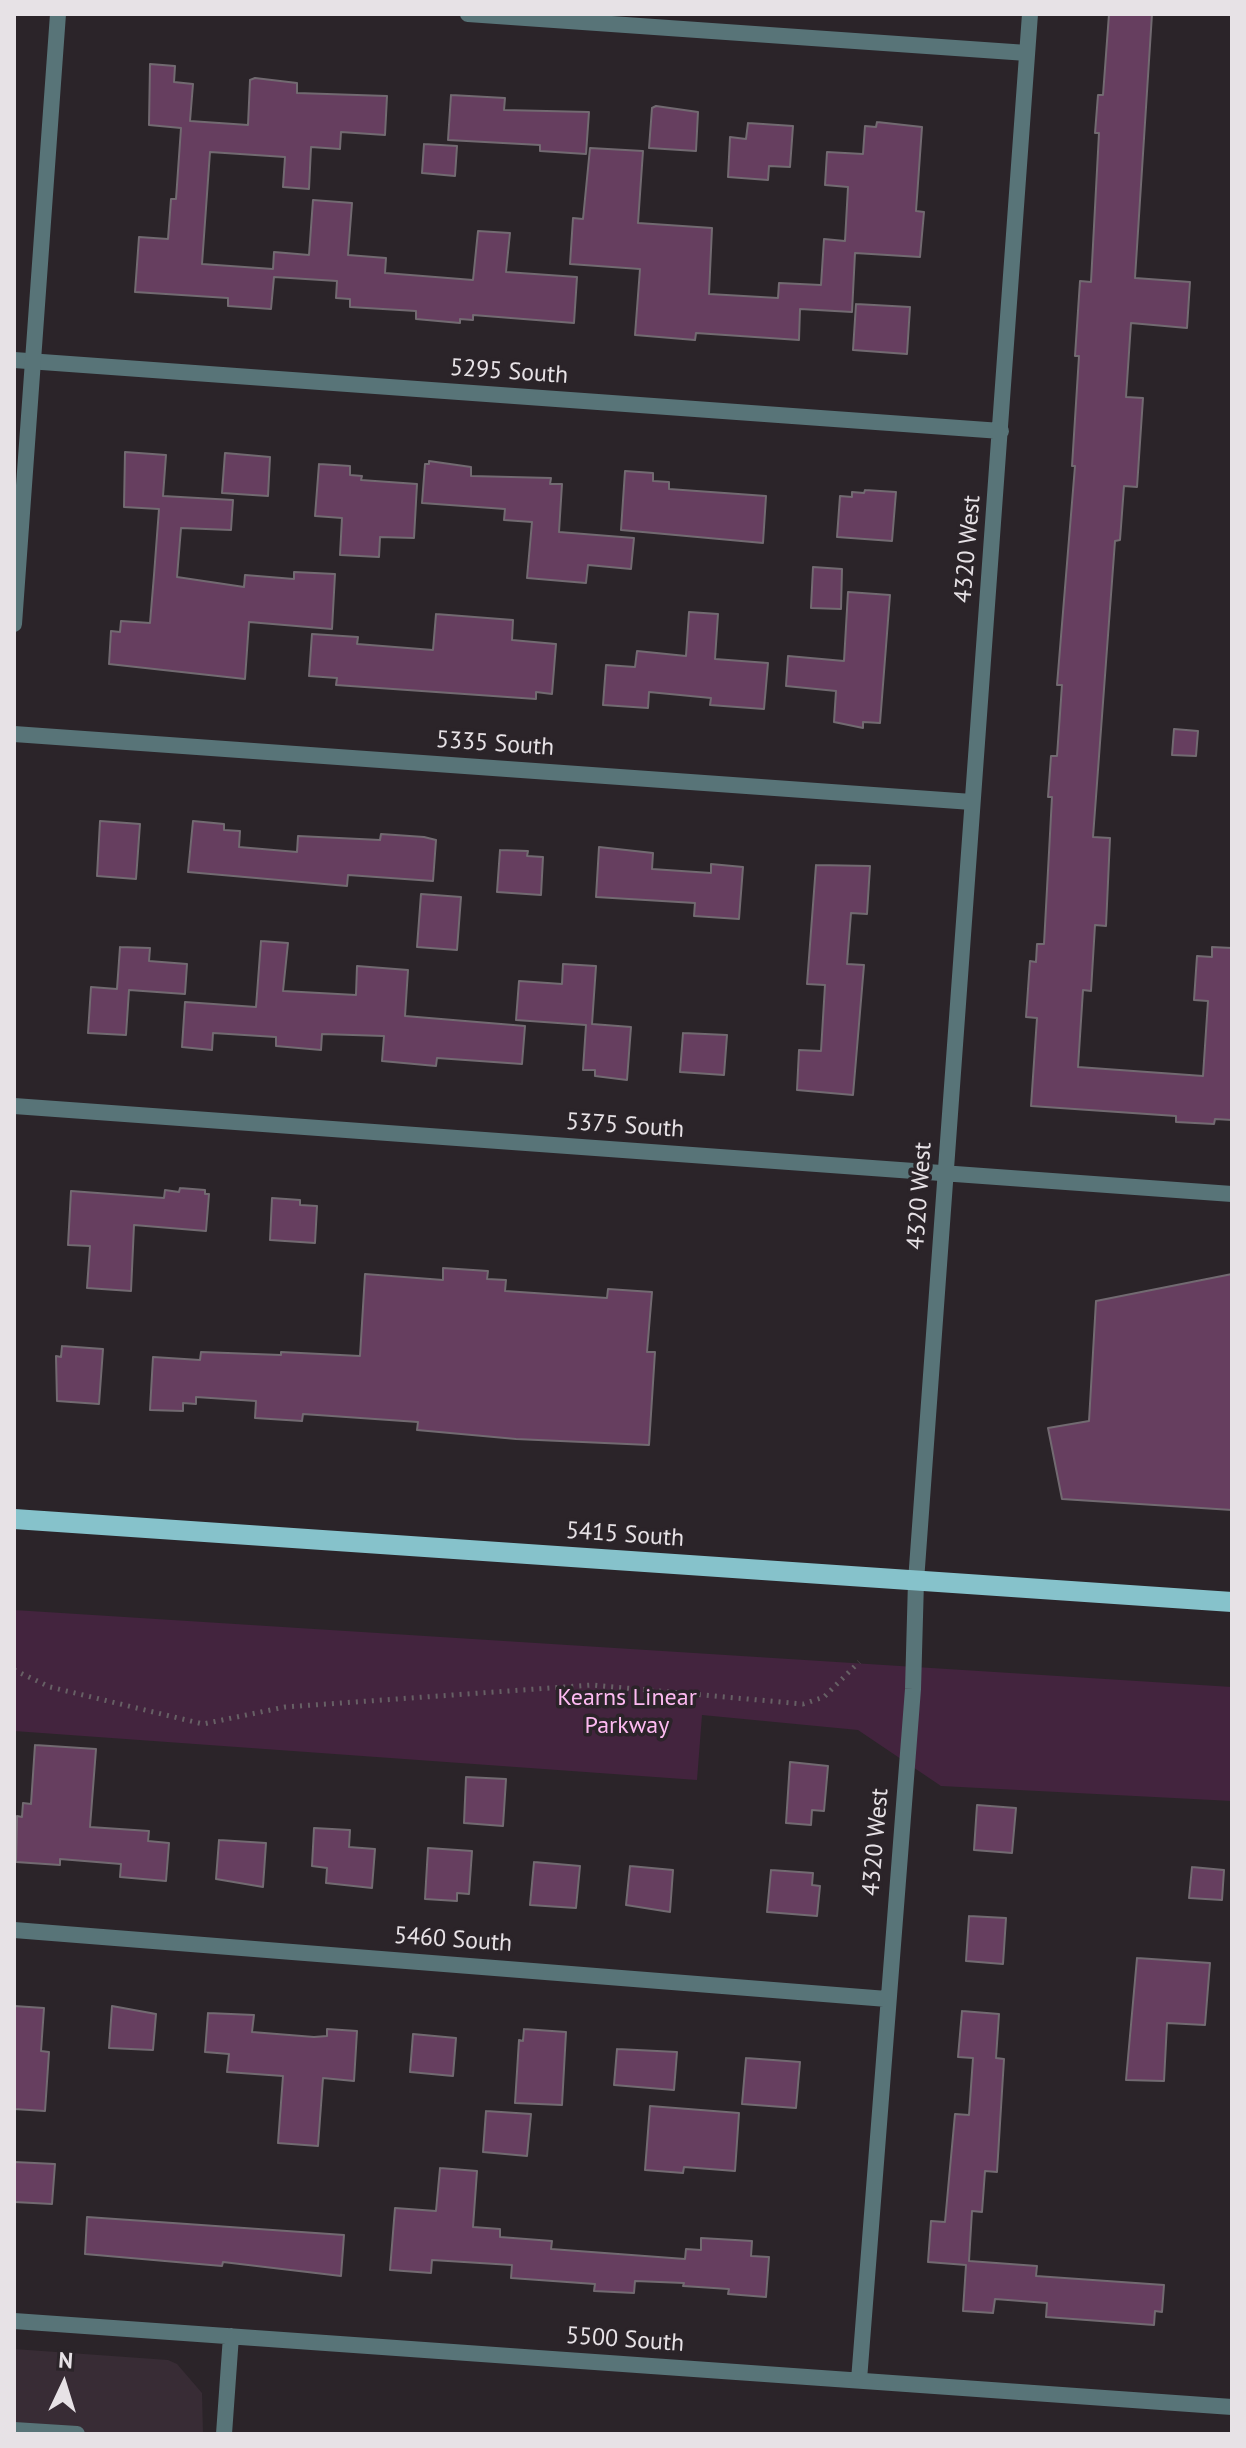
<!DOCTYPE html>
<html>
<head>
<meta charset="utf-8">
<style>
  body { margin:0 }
  #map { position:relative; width:1246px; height:2448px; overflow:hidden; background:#2b2429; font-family:"PT Sans",sans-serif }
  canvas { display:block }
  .frame { position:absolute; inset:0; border:16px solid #e7e2e6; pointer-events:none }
  .north { position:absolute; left:24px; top:2344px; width:80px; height:80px; -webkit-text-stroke:6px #2b2429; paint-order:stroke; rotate:4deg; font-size:22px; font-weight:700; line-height:32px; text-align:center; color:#e7e2e6 }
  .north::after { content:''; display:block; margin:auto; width:28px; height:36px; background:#e7e2e6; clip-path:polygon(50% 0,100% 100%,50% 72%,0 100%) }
</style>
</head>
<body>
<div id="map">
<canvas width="1246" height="2448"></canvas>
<div class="frame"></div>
<div class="north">N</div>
</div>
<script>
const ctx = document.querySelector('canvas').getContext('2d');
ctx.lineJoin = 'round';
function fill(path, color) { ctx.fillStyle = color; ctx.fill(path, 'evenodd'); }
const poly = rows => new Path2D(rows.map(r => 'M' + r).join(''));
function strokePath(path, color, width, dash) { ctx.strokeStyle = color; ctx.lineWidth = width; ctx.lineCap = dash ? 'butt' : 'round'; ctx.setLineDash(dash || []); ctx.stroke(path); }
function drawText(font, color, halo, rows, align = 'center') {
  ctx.font = font + ' "PT Sans",sans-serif'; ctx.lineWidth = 7; ctx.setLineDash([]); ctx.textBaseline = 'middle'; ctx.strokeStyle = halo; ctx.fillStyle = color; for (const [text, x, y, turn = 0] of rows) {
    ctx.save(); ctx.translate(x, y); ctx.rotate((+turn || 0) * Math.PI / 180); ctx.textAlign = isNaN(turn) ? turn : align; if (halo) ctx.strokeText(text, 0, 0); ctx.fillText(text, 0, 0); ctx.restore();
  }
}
fill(poly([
  [14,2349,168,2360,177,2364,202,2393,203,2434,14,2434]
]), '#382c35');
fill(poly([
  [14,1610,1232,1687,1232,1801,941,1786,858,1730,702,1715,697,1780,14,1731]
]), '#43243e');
const building = poly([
  [1109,14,1152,14,1135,278,1190,282,1187,328,1131,323,1126,397,1143,398,1137,487,1124,486,1120,540,1115,541,1093,837,1110,838,1106,926,1095,925,1091,991,1083,990,1078,1067,1203,1076,1208,1001,1194,1000,1197,956,1212,957,1212,947,1232,948,1232,1120,1215,1119,1214,1124,1176,1122,1176,1116,1031,1106,1037,1018,1026,1017,1030,961,1036,962,1037,944,1044,944,1052,797,1048,797,1051,756,1057,756,1062,685,1057,685,1075,466,1072,466,1079,356,1075,356,1080,281,1091,282,1099,133,1095,133,1098,95,1103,95,1109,14],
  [150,64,175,66,174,82,193,84,190,121,248,125,250,80,255,78,297,83,297,93,387,96,385,135,341,132,340,149,311,147,309,189,283,187,285,157,210,152,202,264,273,269,274,252,309,255,313,200,352,203,348,255,386,258,385,273,473,280,478,231,510,233,506,272,577,277,574,323,473,315,473,320,460,319,460,323,416,319,416,311,350,307,350,299,336,298,337,281,274,277,271,309,228,306,228,298,135,292,139,237,168,239,171,199,176,199,181,128,149,125,150,64],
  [451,95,505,98,504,110,589,112,586,154,540,151,540,145,448,140,451,95],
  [656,106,698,112,696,151,649,148,652,108,656,106],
  [877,122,922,127,916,211,924,212,920,257,855,253,852,312,800,309,799,340,696,333,695,340,635,335,640,269,570,264,573,218,583,219,590,148,643,151,638,223,712,228,709,294,778,298,779,283,821,285,824,239,845,241,848,187,825,185,827,152,863,154,865,126,876,127,877,122],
  [748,123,793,126,790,167,769,166,768,180,728,177,730,137,746,139,748,123],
  [424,144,457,146,455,176,422,173,424,144],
  [856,304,910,307,907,354,853,350,856,304],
  [125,452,166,455,163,496,233,500,231,530,181,528,177,577,244,587,245,575,294,579,294,572,335,574,332,629,249,622,245,679,109,664,111,631,120,632,121,621,150,623,154,575,159,509,124,507,125,452],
  [225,453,270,457,268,496,222,493,225,453],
  [429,461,471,467,471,476,551,478,550,484,562,484,559,532,634,538,631,569,588,565,586,583,527,578,532,522,504,520,505,509,422,503,425,464,429,464,429,461],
  [319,464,350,466,350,475,362,476,361,480,417,484,414,538,380,537,379,557,340,555,342,518,315,516,319,464],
  [625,471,653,473,653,481,669,482,669,489,766,496,763,543,621,530,625,471],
  [865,490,896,492,892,541,837,537,840,496,852,497,852,492,864,493,865,490],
  [813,567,842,569,841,609,811,608,813,567],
  [848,592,890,595,880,723,863,722,863,728,834,722,836,691,786,686,788,656,844,661,848,592],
  [689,612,718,614,715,659,768,663,764,709,710,705,711,698,649,692,648,708,603,705,606,665,635,667,637,651,686,656,689,612],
  [436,614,513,620,512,640,556,644,552,694,536,692,536,699,336,685,337,678,309,676,312,634,358,637,357,644,433,650,436,614],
  [1174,729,1198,731,1196,756,1172,755,1174,729],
  [100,821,140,824,136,879,97,876,100,821],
  [193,821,224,824,224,830,240,831,239,847,297,852,298,836,380,840,381,834,424,837,436,840,433,881,348,875,347,886,188,872,193,821],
  [599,847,653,853,652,869,711,873,711,864,743,867,739,919,694,916,695,903,596,897,599,847],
  [500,850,528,851,527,856,543,857,541,895,497,892,500,850],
  [816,865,870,866,867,914,851,913,847,964,864,965,853,1095,797,1090,799,1050,821,1051,825,985,807,984,816,865],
  [421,894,461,897,457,950,417,947,421,894],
  [261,941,288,943,283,991,356,995,357,966,408,970,405,1016,525,1026,522,1064,437,1058,436,1066,382,1061,384,1036,322,1034,321,1050,276,1046,276,1037,213,1033,212,1050,182,1047,185,1002,256,1007,261,941],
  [120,947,150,948,149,961,187,964,185,994,129,990,126,1035,88,1033,91,987,117,989,120,947],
  [563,964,596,966,592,1024,631,1027,627,1080,595,1076,595,1070,583,1070,586,1025,516,1020,519,981,562,984,563,964],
  [683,1033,727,1035,724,1075,680,1072,683,1033],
  [180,1188,205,1190,205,1194,209,1194,206,1231,134,1225,131,1291,87,1288,90,1246,68,1245,71,1191,164,1198,165,1190,179,1192,180,1188],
  [272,1198,300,1200,300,1205,317,1206,315,1243,270,1240,272,1198],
  [443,1268,488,1271,487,1279,506,1280,505,1291,607,1298,608,1289,652,1292,647,1352,655,1352,649,1445,516,1439,417,1430,418,1422,303,1414,302,1421,255,1418,256,1401,196,1397,196,1404,183,1403,183,1411,150,1410,153,1357,200,1360,201,1352,281,1355,281,1352,360,1356,365,1274,443,1280,443,1268],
  [1232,1274,1232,1510,1062,1499,1048,1428,1089,1421,1096,1301,1232,1274],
  [62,1346,103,1349,99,1404,57,1401,56,1356,61,1357,62,1346],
  [35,1745,96,1749,90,1827,149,1831,148,1841,169,1843,166,1881,120,1877,121,1864,60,1859,60,1865,16,1862,17,1816,22,1817,23,1803,31,1804,35,1745],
  [790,1762,828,1766,824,1811,812,1810,811,1825,786,1823,790,1762],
  [466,1777,506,1779,503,1826,464,1823,466,1777],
  [977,1805,1016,1808,1012,1853,974,1850,977,1805],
  [314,1828,350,1830,349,1847,375,1849,372,1888,326,1883,327,1868,312,1866,314,1828],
  [219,1840,266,1843,263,1887,216,1879,219,1840],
  [428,1848,472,1851,469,1894,457,1893,457,1901,425,1899,428,1848],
  [534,1862,580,1866,576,1908,530,1905,534,1862],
  [630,1866,673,1870,670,1912,626,1905,630,1866],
  [1192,1867,1224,1870,1222,1900,1189,1898,1192,1867],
  [771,1870,813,1873,812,1885,820,1886,817,1916,767,1912,771,1870],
  [969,1916,1006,1918,1003,1964,966,1961,969,1916],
  [1137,1958,1210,1963,1205,2025,1167,2023,1164,2081,1126,2080,1137,1958],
  [14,2006,44,2008,41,2051,49,2052,45,2111,14,2109,14,2006],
  [112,2006,156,2014,153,2050,109,2048,112,2006],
  [962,2011,999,2014,996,2058,1004,2059,997,2172,985,2171,982,2212,972,2211,969,2261,1037,2266,1036,2276,1164,2285,1162,2312,1155,2311,1154,2325,1046,2317,1047,2303,995,2299,993,2313,963,2311,966,2265,928,2262,931,2221,945,2222,955,2114,969,2115,973,2058,958,2057,962,2011],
  [208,2013,254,2015,252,2032,314,2037,327,2036,327,2029,357,2031,354,2081,323,2078,318,2146,278,2143,283,2076,227,2072,229,2054,205,2052,208,2013],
  [524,2029,566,2032,562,2105,515,2103,519,2040,523,2041,524,2029],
  [413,2034,456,2038,453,2076,410,2072,413,2034],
  [617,2049,677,2052,674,2090,614,2085,617,2049],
  [746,2058,800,2062,796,2108,742,2104,746,2058],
  [650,2106,739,2113,735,2171,684,2167,683,2173,645,2170,650,2106],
  [486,2111,531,2114,527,2156,483,2152,486,2111],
  [14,2162,55,2164,52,2204,14,2202,14,2162],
  [440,2168,477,2171,473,2227,500,2229,500,2237,552,2241,551,2249,685,2259,686,2249,701,2250,701,2238,752,2241,751,2256,769,2257,766,2297,728,2294,729,2289,683,2286,684,2283,635,2281,634,2293,594,2291,595,2284,511,2278,512,2265,432,2260,431,2273,390,2270,395,2208,436,2211,440,2168],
  [87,2217,344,2235,341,2276,223,2262,222,2266,85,2254,87,2217]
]);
fill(building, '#663e5f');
strokePath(building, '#726a71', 2);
strokePath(poly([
  [14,1670,50,1687,203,1724,285,1707,592,1685,803,1704,824,1697,859,1662]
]), '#676065', 5, [2, 6]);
strokePath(poly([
  [14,2430,77,2434]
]), '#587478', 16);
strokePath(poly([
  [468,14,1027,53],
  [14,360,1001,431],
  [14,734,972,802],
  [14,1106,1232,1194],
  [14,1930,887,1999],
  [14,2321,1232,2407],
  [859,2380,913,1689,916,1581,1030,14],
  [224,2434,231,2336]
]), '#587478', 16);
strokePath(poly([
  [14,624,58,14]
]), '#587478', 16);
strokePath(poly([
  [14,1519,1232,1602]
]), '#86c2cb', 20);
drawText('24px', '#e7e2e6', '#2b2429', [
  ["5295 South",509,372,4],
  ["4320 West",968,549,-85],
  ["5335 South",495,744,4],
  ["5375 South",625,1126,4],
  ["4320 West",920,1196,-86],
  ["5415 South",625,1535,4],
  ["4320 West",876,1842,-85],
  ["5460 South",453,1940,4],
  ["5500 South",625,2340,4]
]);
drawText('24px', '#fdbaf1', '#2b2429', [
  ["Kearns Linear",627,1698],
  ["Parkway",627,1726]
]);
</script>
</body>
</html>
